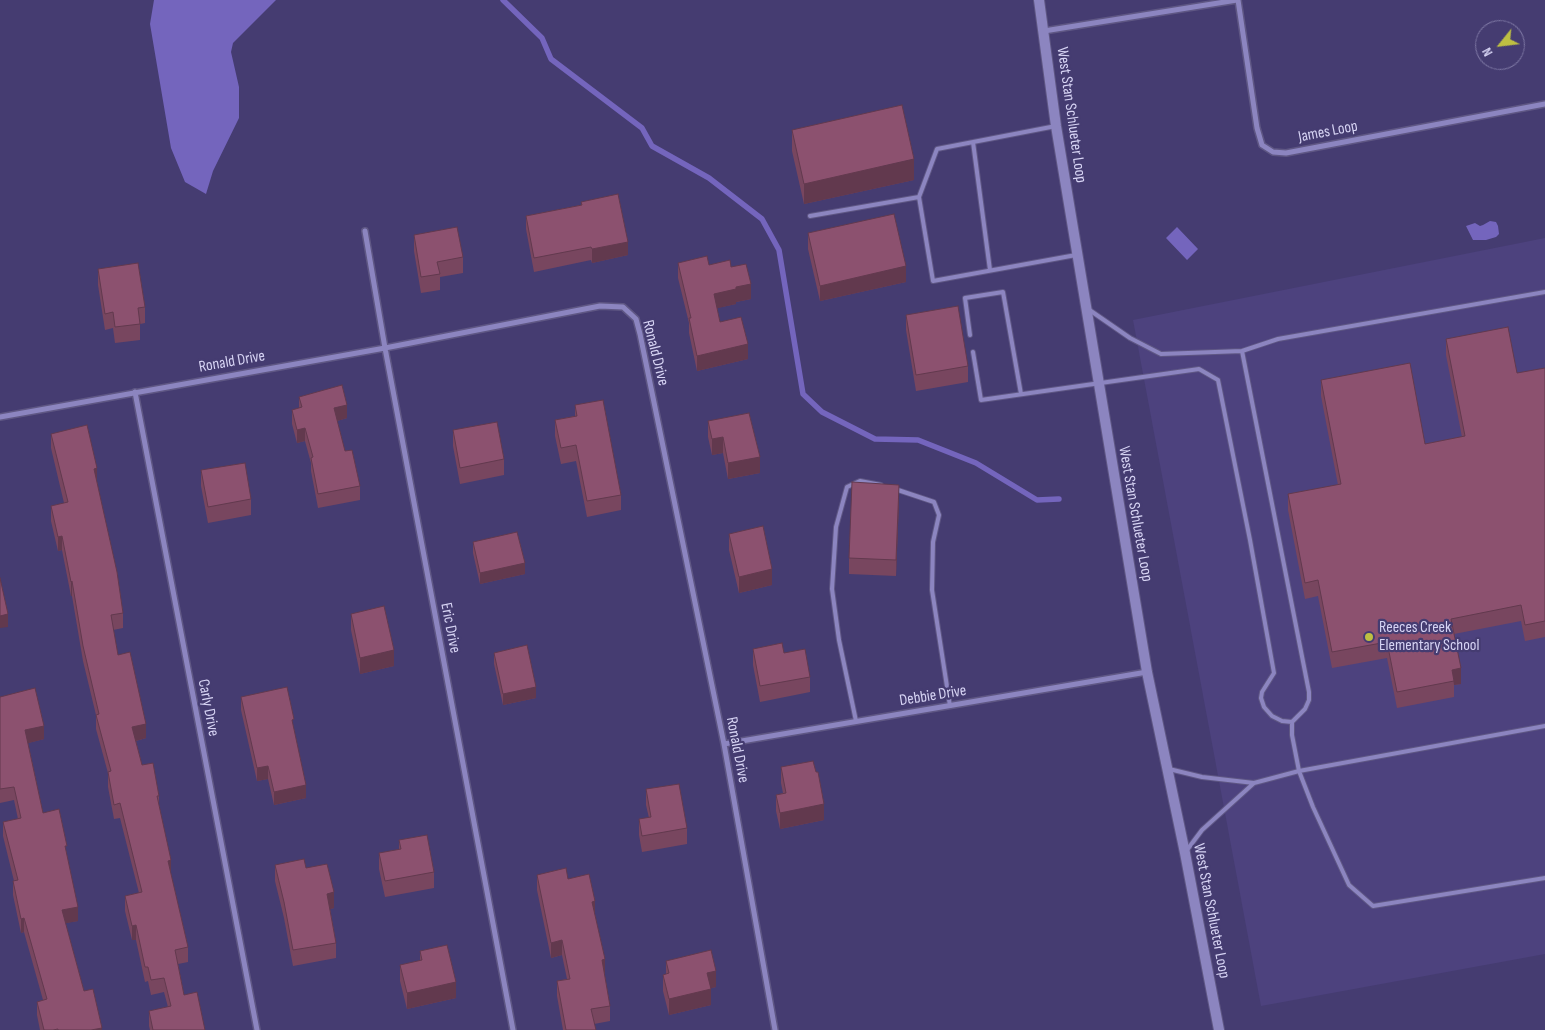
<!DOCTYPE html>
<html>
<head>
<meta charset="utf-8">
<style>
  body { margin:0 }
  #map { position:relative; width:1545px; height:1030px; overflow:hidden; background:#453c71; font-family:"Sofia Sans Condensed",sans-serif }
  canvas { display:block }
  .north { position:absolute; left:1475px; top:20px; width:50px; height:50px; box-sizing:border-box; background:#453c71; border:1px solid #7f79a5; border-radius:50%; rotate:241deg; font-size:14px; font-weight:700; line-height:20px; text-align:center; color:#d7d4f4 }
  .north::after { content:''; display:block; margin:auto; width:18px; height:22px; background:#bebf42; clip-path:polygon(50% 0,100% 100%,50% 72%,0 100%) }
</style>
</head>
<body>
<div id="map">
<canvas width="1545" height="1030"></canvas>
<div class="north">N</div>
</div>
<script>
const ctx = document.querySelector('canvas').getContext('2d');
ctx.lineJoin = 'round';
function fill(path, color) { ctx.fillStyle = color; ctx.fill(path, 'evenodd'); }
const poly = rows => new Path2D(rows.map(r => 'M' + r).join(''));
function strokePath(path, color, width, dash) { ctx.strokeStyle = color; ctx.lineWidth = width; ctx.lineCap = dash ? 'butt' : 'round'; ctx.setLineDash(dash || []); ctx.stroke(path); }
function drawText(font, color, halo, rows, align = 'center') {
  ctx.font = font + ' "Sofia Sans Condensed",sans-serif'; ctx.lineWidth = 4.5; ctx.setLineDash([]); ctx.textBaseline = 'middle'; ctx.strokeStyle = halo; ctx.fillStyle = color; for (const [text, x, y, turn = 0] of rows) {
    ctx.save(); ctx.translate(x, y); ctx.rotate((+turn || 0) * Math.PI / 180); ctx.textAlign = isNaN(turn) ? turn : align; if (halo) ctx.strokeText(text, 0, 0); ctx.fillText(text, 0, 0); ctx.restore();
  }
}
fill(poly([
  [1545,238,1545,954,1261,1006,1133,320]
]), '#4d427e');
fill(poly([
  [154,0,276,0,233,43,231,52,239,87,239,118,213,171,206,194,185,182,171,148,150,24],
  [1490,221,1496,222,1498,226,1499,234,1496,237,1486,240,1473,240,1466,226,1475,223,1480,226,1483,225],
  [1177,227,1198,249,1187,260,1166,238]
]), '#7465bd');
strokePath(poly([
  [503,0,542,38,551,59,642,128,652,146,709,178,762,219,779,250,803,394,822,412,875,439,918,440,976,463,1037,500,1059,499]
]), '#7465bd', 5.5);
const service = poly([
  [1056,126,937,149,919,197,933,281,1076,255],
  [973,142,990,270],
  [810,216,919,197],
  [1088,309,1130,338,1161,354,1242,351,1278,339,1545,292],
  [970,335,965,298,1003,292,1021,394],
  [973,352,981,400,1199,369,1218,380,1250,540,1274,673,1262,692,1261,698,1264,707,1272,716,1282,721,1292,722,1305,709,1309,700,1309,692,1242,351],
  [895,489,934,502,939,515,933,542,932,590,950,706],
  [856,721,839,640,832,589,836,527,847,487,860,481,881,485],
  [1292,722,1292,735,1299,771,1313,807,1349,885,1373,906,1545,878],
  [1169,769,1202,777,1254,783,1299,771,1545,726],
  [1187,850,1202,830,1254,783]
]);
const minor = poly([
  [1238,0,1257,128,1262,145,1273,152,1286,153,1545,104],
  [1044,31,1237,0],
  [365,231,385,348,513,1030],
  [135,392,257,1030],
  [0,417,385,348,600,306,623,307,636,319,640,334,724,744,775,1030],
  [724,744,1147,672]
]);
const secondary = poly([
  [1039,0,1056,126,1147,672,1185,853,1219,1030]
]);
strokePath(service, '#5f5784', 6);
strokePath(minor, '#5f5784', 8);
strokePath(secondary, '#5f5784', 12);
strokePath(service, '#8c85c0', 4);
strokePath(minor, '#8c85c0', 5);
strokePath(secondary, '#8c85c0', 10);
fill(poly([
  [792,130,914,180,804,204,792,151],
  [581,202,628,255,592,263,591,260,534,272,526,229,526,216,581,205],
  [808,233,906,282,820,301,808,249],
  [414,235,463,257,463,273,440,277,440,290,421,293,414,251],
  [678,263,731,267,751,299,736,302,736,304,717,308,720,322,748,359,697,371,689,333,689,323,678,278],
  [98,269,145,307,145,323,140,324,140,340,115,343,113,328,105,330,98,285],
  [906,315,968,366,968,382,916,391,906,330],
  [1446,339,1517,373,1545,368,1545,637,1525,641,1521,621,1454,634,1461,684,1454,685,1454,697,1397,708,1387,658,1332,668,1318,596,1305,599,1288,510,1288,494,1338,485,1321,396,1321,380,1425,444,1462,437,1446,355],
  [299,397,347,418,337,421,345,451,360,486,360,500,318,508,311,471,311,463,305,441,297,443,292,424,292,410,299,408],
  [575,405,621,495,621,510,587,517,576,461,561,464,555,436,555,420,575,416],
  [708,421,760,473,728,479,723,453,712,455,708,437],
  [453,430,504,459,504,475,460,484,453,446],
  [51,434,97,482,123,613,123,628,113,630,118,655,146,738,136,741,142,765,159,796,159,806,171,875,188,947,188,962,178,964,184,995,205,1030,150,1030,149,1026,149,1011,168,1007,164,992,151,995,148,981,145,982,136,940,132,940,125,911,125,896,139,893,120,818,114,819,108,787,108,773,96,729,96,715,83,661,72,596,71,596,62,550,58,551,51,521,51,506,64,503,51,448],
  [201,470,251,499,251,515,208,523,201,486],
  [899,501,896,576,849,574,849,558],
  [729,534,772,585,739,593,729,550],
  [473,542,525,574,480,584,473,553],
  [351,614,394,666,360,674,351,630],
  [753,649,784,653,810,677,810,692,760,702,753,665],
  [494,653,536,698,503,705,494,664],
  [0,697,44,739,28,743,43,813,67,855,78,921,65,923,84,991,102,1030,40,1030,37,1015,37,1002,43,1000,24,932,21,933,13,895,13,881,14,881,3,836,3,822,18,819,14,800,0,803],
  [241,697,294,730,306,798,274,805,268,779,257,781,241,710],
  [781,767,824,820,780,829,776,811,776,795,783,793,781,783],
  [646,789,687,828,687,844,642,852,639,835,639,819,649,818,646,805],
  [399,840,434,872,434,888,385,897,379,869,379,853,399,850],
  [275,865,306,868,334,908,330,909,336,943,336,958,293,966,284,918,275,881],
  [537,875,568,879,595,916,610,1006,610,1021,594,1024,596,1030,563,1030,557,996,557,981,567,979,562,955,551,958,537,890],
  [420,951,456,998,407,1009,400,981,400,965,420,961],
  [666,961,716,987,711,988,711,1005,669,1015,663,991,663,975,666,974]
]), '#78465f');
fill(poly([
  [914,159,914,180,804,204,804,184],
  [628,242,628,255,592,263,592,249],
  [906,266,906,282,820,301,820,286],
  [751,284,751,299,736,302,736,304,714,309,714,294,736,287],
  [748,344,748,359,697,371,697,356],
  [347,405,347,418,334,422,334,408],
  [305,428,305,441,297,443,297,430],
  [723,437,723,453,712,455,712,439],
  [760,457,760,473,728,479,728,463],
  [97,468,97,483,94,469],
  [899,485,899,501,896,576,896,560],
  [62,536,62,550,58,551,58,537],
  [525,563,525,574,480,584,480,573],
  [772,569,772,585,739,593,739,577],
  [72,581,72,596,71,596,71,582],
  [8,614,8,627,0,628,0,616],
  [394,650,394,666,360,674,360,658],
  [1461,668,1461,684,1454,685,1452,670],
  [536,687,536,698,503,705,503,694],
  [146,724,146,738,132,742,132,727],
  [44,726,44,739,25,744,25,730],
  [268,766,268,779,257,781,257,768],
  [306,785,306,798,274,805,274,792],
  [824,804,824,820,780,829,780,813],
  [171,860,171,875,168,861],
  [334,892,334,908,327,910,327,894],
  [595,901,595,916,592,902],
  [78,907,78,921,62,924,62,910],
  [24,918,24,932,21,933,21,919],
  [136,925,136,940,132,940,132,926],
  [562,940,562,955,551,958,551,943],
  [605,959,605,974,602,974,602,960],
  [716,971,716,987,707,989,707,973],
  [456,982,456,998,407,1009,407,993],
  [711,989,711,1005,669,1015,669,999],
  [102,1028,102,1030,91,1030]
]), '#62394e');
const building = poly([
  [902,105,914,159,804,184,792,130,902,105],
  [618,194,628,242,592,249,591,247,534,258,526,216,582,205,581,202,618,194],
  [894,214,906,266,820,286,808,233,894,214],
  [457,227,463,257,437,262,440,274,421,277,414,235,457,227],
  [707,256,709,265,730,260,731,267,746,264,751,284,736,287,736,289,714,294,720,322,741,317,748,344,697,356,689,318,691,318,678,263,707,256],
  [138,263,145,307,138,308,140,324,115,327,113,312,105,314,98,269,138,263],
  [958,306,968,366,916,375,906,315,958,306],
  [1508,327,1517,373,1545,368,1545,621,1525,625,1521,605,1451,619,1461,668,1452,670,1454,681,1397,692,1387,642,1332,652,1318,580,1305,583,1288,494,1341,484,1321,380,1410,363,1425,444,1465,436,1446,339,1508,327],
  [342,385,347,405,334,408,345,451,352,450,360,486,318,494,311,458,313,457,305,428,297,430,292,410,302,407,299,397,342,385],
  [603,400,621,495,587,501,576,445,561,448,555,420,577,416,575,405,603,400],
  [749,413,760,457,728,463,723,437,712,439,708,421,749,413],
  [497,422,504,459,460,468,453,430,497,422],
  [87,425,97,468,94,469,117,572,123,613,111,615,118,655,130,652,146,724,132,727,142,765,153,763,159,796,157,796,171,860,168,861,188,947,175,950,184,995,197,992,205,1030,153,1030,149,1011,171,1006,164,978,151,980,148,967,145,967,136,925,132,926,125,896,142,892,120,803,114,805,108,772,111,771,96,715,99,714,83,646,72,581,71,582,62,536,58,537,51,506,68,502,51,434,87,425],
  [245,463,251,499,208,507,201,470,245,463],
  [852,482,899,485,896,560,849,558,852,482],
  [763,526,772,569,739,577,729,534,763,526],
  [517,532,525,563,480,573,473,542,517,532],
  [0,578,8,614,0,616,0,578],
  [384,606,394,650,360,658,351,614,384,606],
  [782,643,784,653,805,649,810,677,760,686,753,649,782,643],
  [527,645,536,687,503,694,494,653,527,645],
  [287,687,294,719,292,720,306,785,274,792,268,766,257,768,241,697,287,687],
  [35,688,44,726,25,730,43,813,59,809,67,846,65,846,78,907,62,910,84,991,93,989,102,1028,91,1030,58,1030,58,1029,53,1030,44,1030,37,1002,47,999,24,918,21,919,13,881,18,880,3,822,21,818,14,787,0,789,0,697,35,688],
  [813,761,816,772,818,772,824,804,780,813,776,795,786,793,781,767,813,761],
  [679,784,687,828,642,836,639,819,651,817,646,789,679,784],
  [427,835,434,872,385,881,379,853,401,849,399,840,427,835],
  [304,859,306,868,327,864,334,892,327,894,336,943,293,950,284,902,275,865,304,859],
  [566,868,568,879,589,874,595,901,592,902,605,959,602,960,610,1006,591,1009,596,1030,566,1030,557,981,570,979,562,940,551,943,537,875,566,868],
  [447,945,456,982,407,993,400,965,422,960,420,951,447,945],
  [711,950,716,971,707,973,711,989,669,999,663,975,669,973,666,961,711,950]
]);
fill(building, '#8c516f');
strokePath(building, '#62394e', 1);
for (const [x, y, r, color] of [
  [1369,637,5,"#bebf42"]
]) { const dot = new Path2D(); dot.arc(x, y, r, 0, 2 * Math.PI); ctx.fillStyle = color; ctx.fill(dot); strokePath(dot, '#453c71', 2); }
drawText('16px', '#d7d4f4', '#453c71', [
  ["West Stan Schlueter Loop",1071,115,82],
  ["James Loop",1328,132,-11],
  ["Ronald Drive",655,353,76],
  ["Ronald Drive",232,362,-10],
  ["West Stan Schlueter Loop",1135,514,80],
  ["Eric Drive",450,628,79],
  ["Debbie Drive",933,696,-9],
  ["Carly Drive",208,708,79],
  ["Ronald Drive",737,750,79],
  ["West Stan Schlueter Loop",1211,911,79]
]);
drawText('16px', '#d7d4f4', '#453c71', [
  ["Reeces Creek",1379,628],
  ["Elementary School",1379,646]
], 'left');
</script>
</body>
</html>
